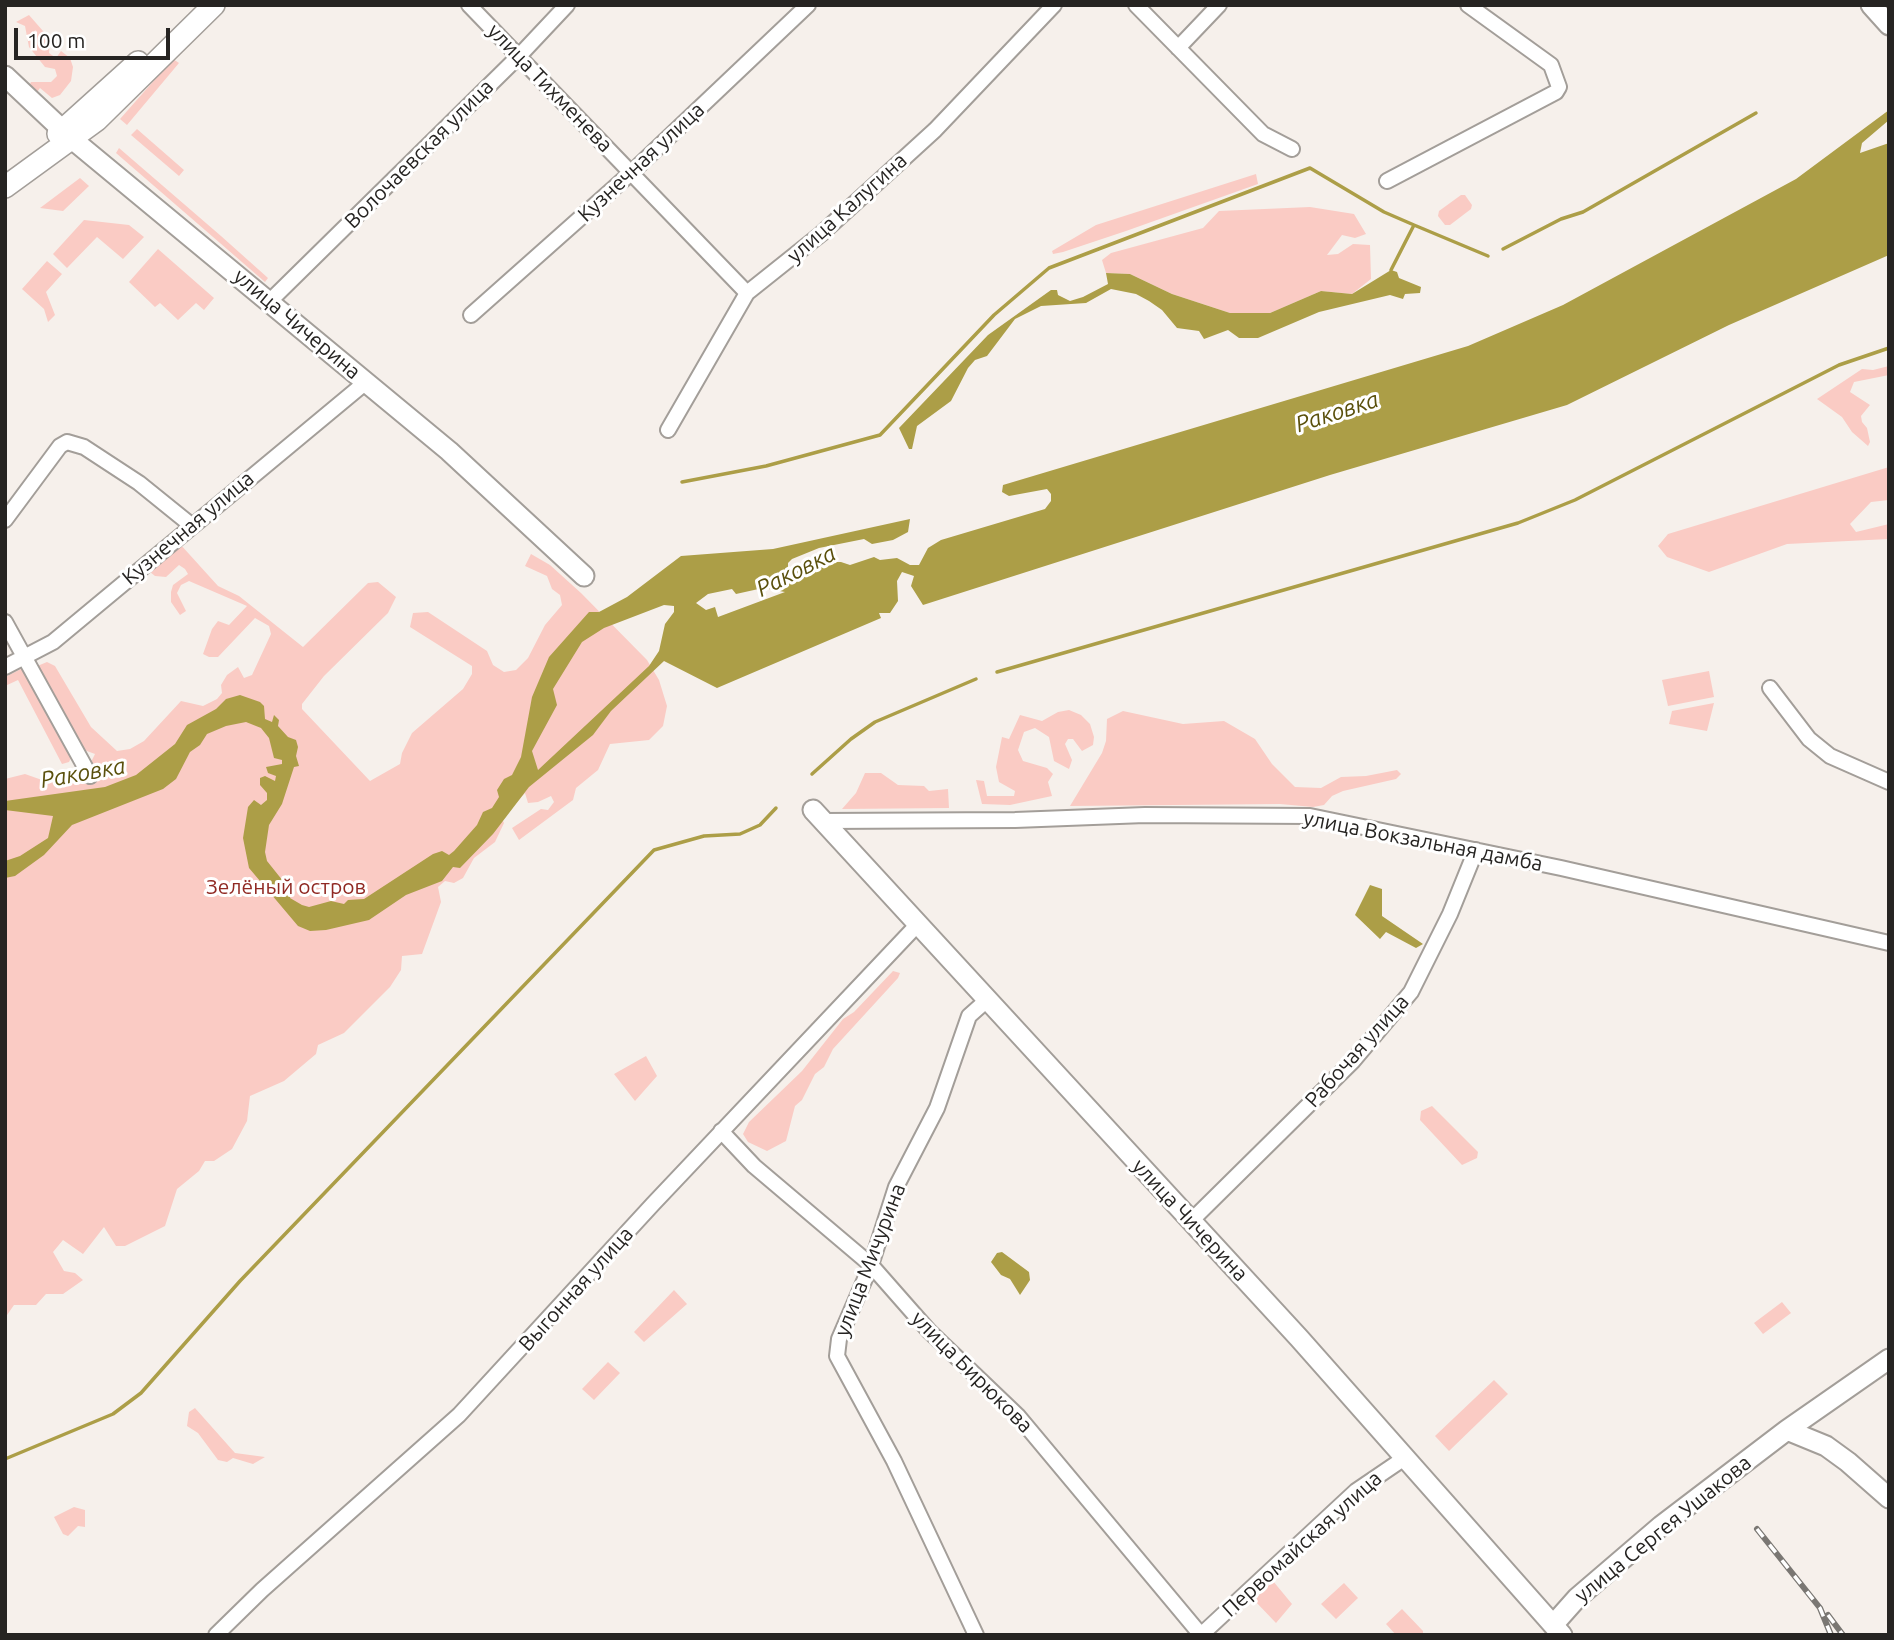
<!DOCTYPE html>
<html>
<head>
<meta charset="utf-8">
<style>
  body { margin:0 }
  #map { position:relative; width:1894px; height:1640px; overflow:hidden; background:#f6f0eb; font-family:Ubuntu,sans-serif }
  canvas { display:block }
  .frame { position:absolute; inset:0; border:7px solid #262422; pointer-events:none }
  .scale { position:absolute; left:14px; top:28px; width:156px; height:32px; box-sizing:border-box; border:4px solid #262422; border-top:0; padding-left:9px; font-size:21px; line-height:24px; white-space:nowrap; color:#262422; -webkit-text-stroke:5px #fff; paint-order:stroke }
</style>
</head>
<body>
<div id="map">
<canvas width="1894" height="1640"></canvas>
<div class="frame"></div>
<div class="scale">100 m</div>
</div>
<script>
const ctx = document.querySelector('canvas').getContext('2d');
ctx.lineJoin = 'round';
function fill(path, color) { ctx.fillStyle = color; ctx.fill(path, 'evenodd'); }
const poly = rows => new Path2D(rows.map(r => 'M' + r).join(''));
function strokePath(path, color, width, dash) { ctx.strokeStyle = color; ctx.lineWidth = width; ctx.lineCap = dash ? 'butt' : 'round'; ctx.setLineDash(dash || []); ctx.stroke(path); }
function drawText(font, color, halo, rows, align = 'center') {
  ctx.font = font + ' Ubuntu,sans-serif'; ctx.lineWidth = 6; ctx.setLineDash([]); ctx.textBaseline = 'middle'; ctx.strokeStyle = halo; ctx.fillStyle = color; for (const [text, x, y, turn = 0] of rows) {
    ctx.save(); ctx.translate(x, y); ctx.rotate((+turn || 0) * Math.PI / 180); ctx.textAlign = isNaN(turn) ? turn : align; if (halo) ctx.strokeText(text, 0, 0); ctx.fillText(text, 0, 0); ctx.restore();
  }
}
fill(poly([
  [29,15,50,39,49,53,56,58,61,51,70,58,73,67,71,81,60,95,52,98,40,88,35,95,28,88,31,82,51,82,57,76,55,69,45,67,29,47,25,26,16,22],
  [173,59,179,63,127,125,120,119],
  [137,129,184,170,179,176,131,135],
  [119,148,221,236,268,278,265,282,116,153],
  [1256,174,1258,184,1126,231,1063,252,1053,254,1052,251,1096,225],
  [80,178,89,186,63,211,40,208],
  [1461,195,1465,195,1472,205,1471,209,1450,225,1445,225,1438,216,1439,211],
  [1310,207,1354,214,1366,234,1355,238,1342,235,1327,255,1338,254,1353,244,1370,245,1371,279,1352,294,1321,291,1270,313,1230,313,1172,294,1130,274,1106,273,1102,260,1111,253,1203,228,1219,211],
  [84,220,129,225,144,237,123,259,97,237,67,268,53,254],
  [158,249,214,298,204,310,196,303,178,320,160,303,155,307,129,282],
  [47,261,62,274,46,292,55,315,48,322,44,309,22,289],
  [1889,366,1889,375,1854,382,1850,392,1870,405,1861,416,1862,422,1867,428,1870,442,1868,446,1852,432,1842,417,1817,399,1862,369,1873,370],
  [1889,467,1889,500,1871,502,1850,524,1856,532,1889,524,1889,539,1787,544,1709,572,1667,557,1658,546,1668,534],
  [180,544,218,586,239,596,303,647,368,583,378,582,396,597,388,613,324,676,302,704,302,709,370,781,400,764,402,753,412,733,463,689,472,674,472,666,410,627,413,613,428,612,487,651,493,665,504,672,516,670,528,658,545,625,562,605,560,595,552,589,547,576,525,566,531,554,550,565,581,593,647,660,659,680,667,706,663,726,649,740,610,744,598,770,576,788,573,800,519,840,512,828,541,809,548,810,554,802,551,796,538,802,528,803,525,793,502,819,504,823,495,842,474,858,463,878,454,883,445,881,438,887,441,902,422,954,402,956,401,970,390,987,344,1033,318,1045,316,1054,284,1081,250,1096,247,1121,232,1149,214,1161,205,1161,199,1171,177,1189,165,1226,125,1246,116,1246,104,1227,83,1254,63,1240,53,1252,64,1271,75,1273,83,1280,63,1294,46,1294,36,1305,14,1305,5,1318,5,779,25,774,42,780,66,773,91,762,95,754,76,747,69,762,62,764,18,680,5,686,5,677,33,663,35,667,47,662,55,666,91,727,117,751,130,749,144,741,181,701,203,706,217,699,222,693,221,685,227,675,238,667,244,678,252,675,271,634,269,626,255,618,218,657,209,657,203,654,212,629,218,621,229,625,247,606,189,581,181,585,177,593,186,611,180,615,171,602,171,592,173,585,188,574,185,569,179,565,166,577,155,576,150,572],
  [1709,671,1714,697,1668,706,1662,680],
  [1714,703,1707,731,1669,724,1672,711],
  [1069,710,1081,715,1090,724,1094,737,1093,745,1082,751,1073,739,1068,739,1065,744,1072,760,1069,769,1054,761,1049,737,1035,728,1024,732,1018,750,1023,761,1047,768,1053,774,1048,782,1052,796,1010,805,982,804,976,780,984,781,987,796,1014,796,1015,791,999,782,996,767,1002,737,1009,739,1020,715,1042,721,1058,712],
  [1123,711,1183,724,1224,721,1255,739,1272,764,1295,787,1321,788,1341,777,1366,776,1397,770,1401,774,1396,779,1343,791,1332,796,1324,805,1313,807,1280,804,1070,806,1102,753,1106,741,1107,719],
  [865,773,881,773,898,785,924,786,929,791,948,789,949,808,842,809,856,793],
  [893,971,900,973,898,978,833,1049,824,1067,815,1074,802,1100,795,1106,786,1141,767,1151,748,1142,743,1134,749,1122,802,1071,843,1019,854,1012],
  [646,1056,657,1076,635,1101,614,1074],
  [1432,1106,1478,1152,1477,1158,1462,1165,1420,1120,1421,1111],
  [674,1290,687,1304,644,1342,634,1332],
  [1782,1302,1791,1313,1763,1334,1754,1323],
  [608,1362,620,1373,594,1400,582,1389],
  [1494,1380,1508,1394,1449,1451,1435,1436],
  [195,1408,235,1453,265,1457,253,1464,233,1458,227,1462,218,1460,198,1433,187,1426,189,1412],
  [74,1507,85,1510,85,1527,78,1526,68,1536,63,1534,54,1517],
  [1273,1581,1292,1604,1276,1623,1254,1600],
  [1344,1583,1358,1598,1336,1619,1321,1604],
  [1402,1609,1423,1631,1423,1635,1396,1635,1386,1624]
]), '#facbc4');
fill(poly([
  [1889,110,1889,120,1862,143,1860,153,1889,143,1889,255,1729,325,1567,405,1330,475,923,605,911,586,914,576,902,572,897,581,898,601,890,613,879,613,881,618,717,688,664,661,611,711,593,735,529,787,493,834,460,868,453,867,442,881,406,895,369,920,326,930,310,931,298,926,249,868,243,838,248,807,254,800,261,805,267,800,267,793,260,785,260,778,265,776,275,781,276,776,268,773,266,767,282,764,282,760,274,758,269,738,261,728,246,722,226,726,207,734,200,745,190,752,176,779,163,789,72,825,44,855,15,876,5,878,5,861,20,856,48,838,53,816,5,810,5,801,105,787,136,775,175,744,187,725,216,709,226,699,240,695,260,702,264,706,265,719,272,722,274,715,279,720,278,726,288,737,296,740,298,747,296,756,299,766,294,767,282,804,269,825,265,852,267,861,291,891,290,898,302,905,309,907,331,901,344,904,348,900,364,899,433,854,442,851,449,855,454,851,477,825,483,812,492,808,499,797,497,790,504,779,512,775,521,757,532,697,549,657,589,612,599,612,627,597,681,556,773,549,910,519,908,532,893,540,872,544,864,539,819,548,792,559,788,563,788,572,790,574,800,567,828,562,841,562,850,565,874,557,880,560,897,558,910,565,919,565,928,548,941,540,1045,509,1051,501,1051,494,1047,489,1009,496,1002,492,1003,485,1468,346,1563,305,1796,179],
  [763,588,785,592,718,617,715,607,706,610,696,603,708,594,732,589,736,594],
  [664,605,674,606,674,612,665,624,659,651,649,666,538,770,532,751,557,705,553,689,582,642,604,628],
  [1391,270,1397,272,1399,278,1421,287,1420,293,1405,294,1403,299,1390,295,1319,312,1258,338,1239,338,1228,330,1204,339,1199,331,1177,328,1162,310,1149,301,1136,294,1111,289,1086,303,1041,306,1015,319,987,356,975,360,968,368,951,401,917,426,912,449,909,449,899,428,988,335,1051,290,1057,290,1058,295,1070,301,1083,297,1108,284,1106,273,1130,274,1172,294,1230,313,1270,313,1321,291,1352,294],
  [1370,885,1382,889,1382,916,1423,944,1416,948,1386,932,1380,939,1355,915],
  [1002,1252,1029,1272,1030,1280,1020,1295,1010,1279,1001,1275,991,1262,997,1253]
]), '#ac9e47');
strokePath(poly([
  [1414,225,1488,256],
  [1503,249,1561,219,1583,212,1756,113],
  [682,482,766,466,880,435,994,315,1049,268,1310,168,1384,212,1414,225,1391,270],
  [997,672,1518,523,1575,500,1839,365,1889,348],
  [812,774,851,739,875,722,976,679],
  [5,1459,113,1414,141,1393,240,1281,654,850,704,836,740,834,760,825,776,808]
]), '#ac9e47', 3.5);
const minor = poly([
  [469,5,747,293],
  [1136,5,1263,134,1292,149],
  [1178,48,1219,5],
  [1387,181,1556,92,1559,87,1551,65,1468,5],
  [270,301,520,55,567,5],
  [471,315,632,172,808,5],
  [668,430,747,293,821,234,935,130,1054,5],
  [5,520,60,446,67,442,84,447,139,483,191,525],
  [5,622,90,776],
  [5,667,53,642,366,382],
  [1770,688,1809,739,1830,756,1889,782],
  [823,821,1015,820,1145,815,1310,816,1561,868,1889,943],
  [721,1131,754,1166,871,1265,929,1331,1018,1416,1201,1635],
  [1191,1221,1353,1061,1411,992,1450,914,1476,850],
  [216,1635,262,1590,459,1415,653,1204,918,924],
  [976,1635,894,1461,837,1356,839,1339,871,1265,896,1187,937,1108,969,1016,987,1000],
  [1201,1635,1356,1491,1406,1457]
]);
const major = poly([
  [1871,5,1889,25],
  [5,76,72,139,449,451,584,576],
  [813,810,1299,1338,1562,1635],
  [1787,1430,1826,1446,1848,1462,1889,1498],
  [1553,1625,1577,1598,1661,1526,1787,1430,1889,1359]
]);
const highway = poly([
  [58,134,138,62],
  [5,187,97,120,214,5]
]);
strokePath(minor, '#a39e99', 18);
strokePath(major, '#a39e99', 23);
strokePath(highway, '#a39e99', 24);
strokePath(minor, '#fff', 14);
strokePath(major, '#fff', 19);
strokePath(highway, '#fff', 21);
const rail = poly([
  [1757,1529,1820,1608,1831,1635],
  [1828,1615,1843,1635]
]);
strokePath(rail, '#7a7773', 6);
strokePath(rail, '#fff', 3.5, [10]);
drawText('21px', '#262422', '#fff', [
  ["улица Тихменева",550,88,46],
  ["Волочаевская улица",419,154,-45],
  ["Кузнечная улица",641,162,-43],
  ["улица Калугина",847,208,-42],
  ["улица Чичерина",297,324,40],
  ["Кузнечная улица",188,528,-40],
  ["улица Вокзальная дамба",1423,841,11],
  ["Рабочая улица",1357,1051,-48],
  ["улица Чичерина",1190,1220,47],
  ["улица Мичурина",870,1260,-69],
  ["Выгонная улица",576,1289,-48],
  ["улица Бирюкова",972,1372,45],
  ["улица Сергея Ушакова",1663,1529,-39],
  ["Первомайская улица",1302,1544,-42]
]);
drawText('21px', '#902923', '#fff', [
  ["Зелёный остров",286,887]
]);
drawText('italic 23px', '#5a500c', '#fff', [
  ["Раковка",1337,412,-18],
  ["Раковка",796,571,-27],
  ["Раковка",83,773,-10]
]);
</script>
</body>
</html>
